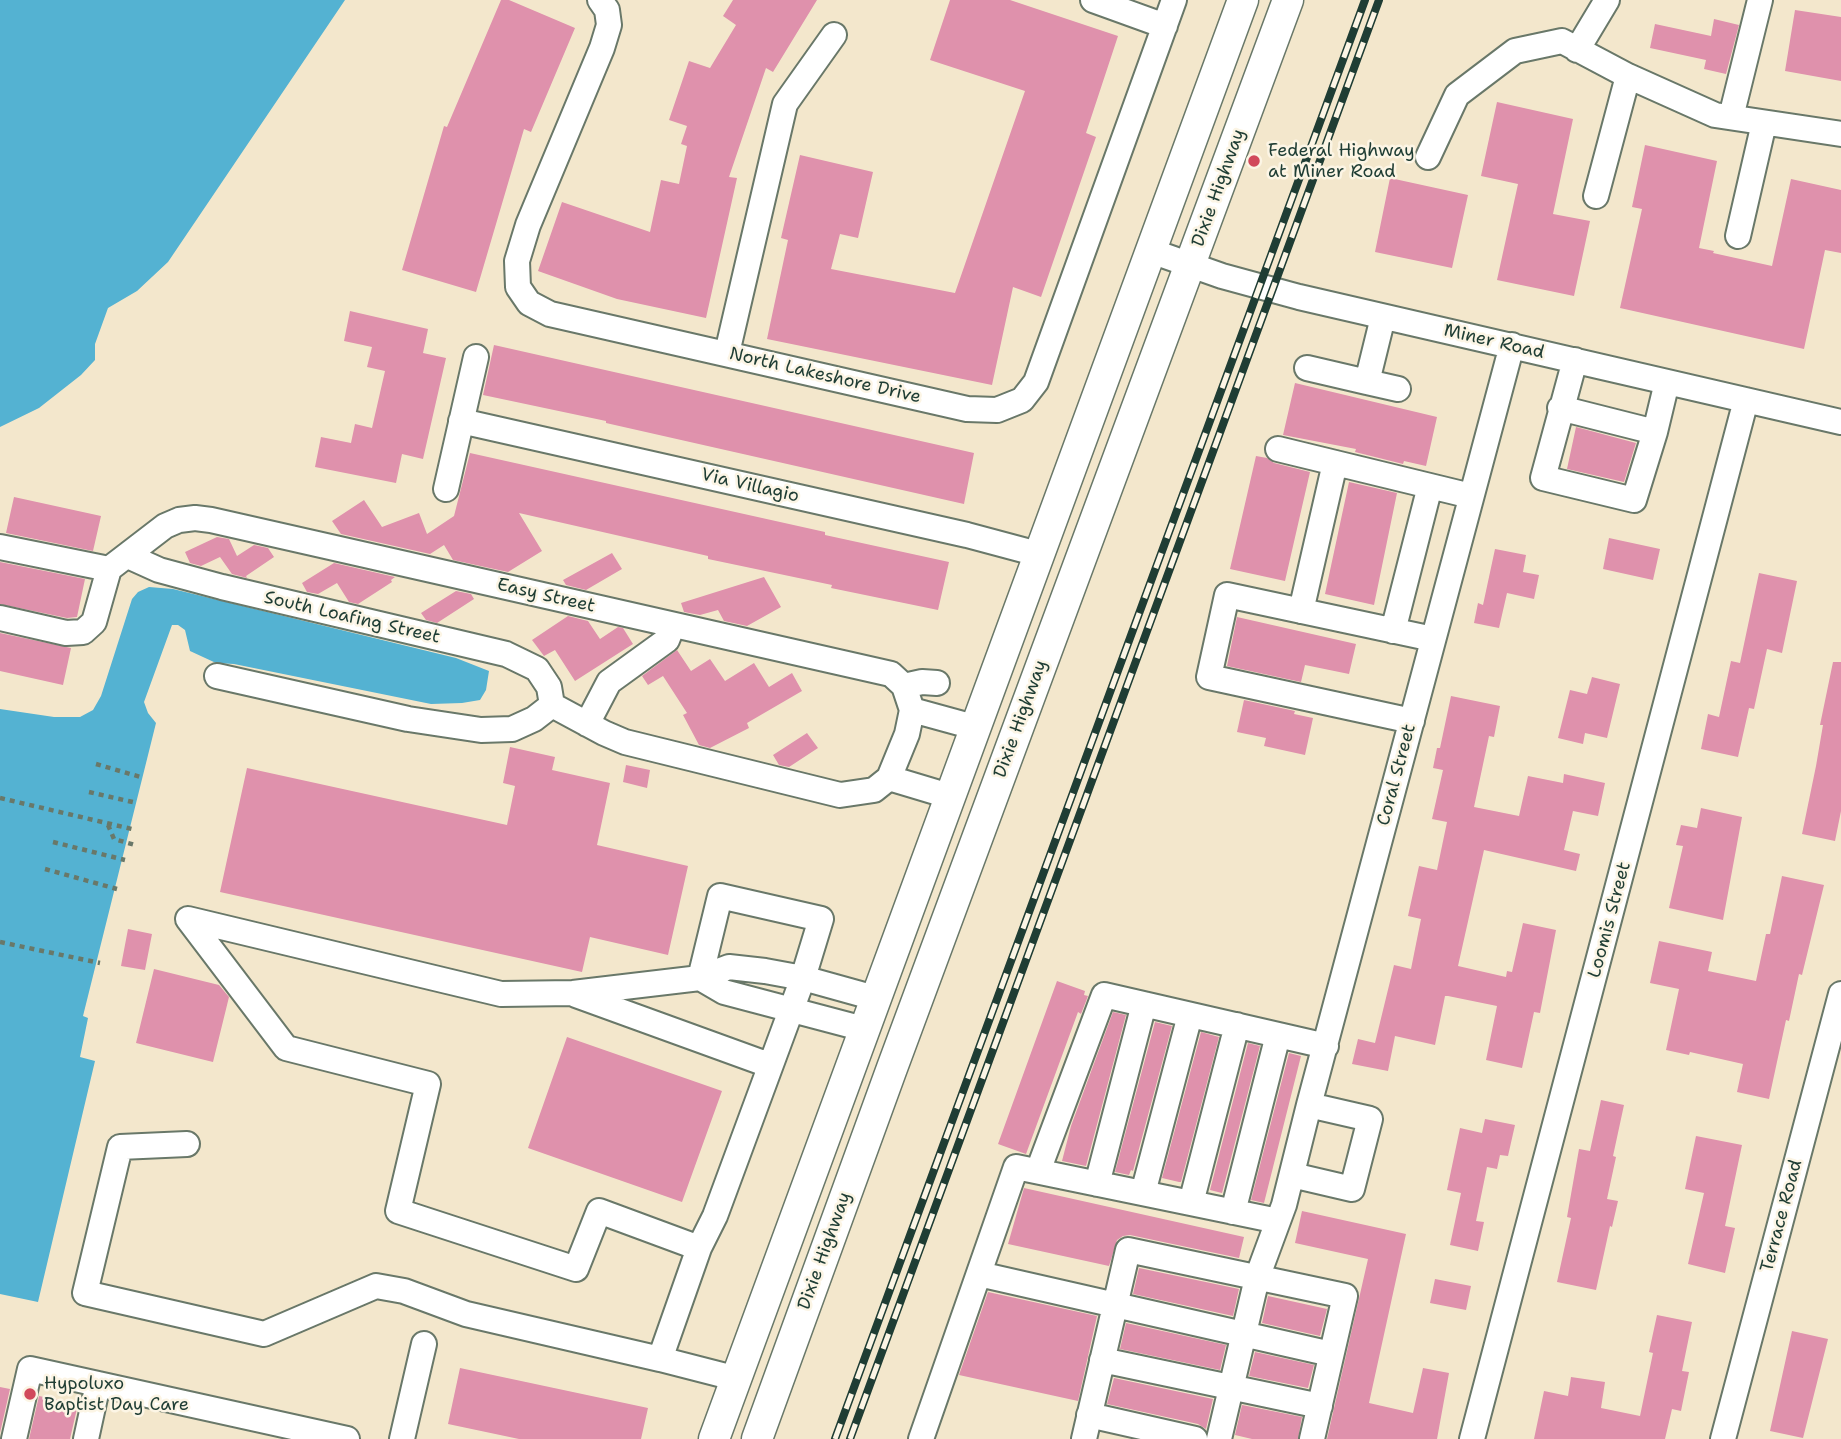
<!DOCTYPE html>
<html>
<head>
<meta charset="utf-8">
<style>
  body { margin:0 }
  canvas { display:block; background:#f3e7cc }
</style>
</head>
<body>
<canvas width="1841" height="1439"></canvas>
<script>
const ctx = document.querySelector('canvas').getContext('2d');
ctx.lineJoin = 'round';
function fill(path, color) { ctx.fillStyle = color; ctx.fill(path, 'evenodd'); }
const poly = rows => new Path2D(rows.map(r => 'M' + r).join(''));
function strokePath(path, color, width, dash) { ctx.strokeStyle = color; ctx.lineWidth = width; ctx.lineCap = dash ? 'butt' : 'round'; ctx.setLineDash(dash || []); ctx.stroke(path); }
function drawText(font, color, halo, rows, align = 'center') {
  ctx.font = font + ' "Shantell Sans",sans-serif'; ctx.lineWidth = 5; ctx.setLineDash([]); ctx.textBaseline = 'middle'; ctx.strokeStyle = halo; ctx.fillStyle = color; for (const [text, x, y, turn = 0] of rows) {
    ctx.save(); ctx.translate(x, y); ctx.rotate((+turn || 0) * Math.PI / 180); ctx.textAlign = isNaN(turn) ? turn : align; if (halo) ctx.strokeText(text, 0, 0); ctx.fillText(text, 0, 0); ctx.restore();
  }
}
fill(poly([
  [0,0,345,0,168,262,137,291,108,308,95,344,95,360,81,375,39,408,0,427],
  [149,587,173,589,456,658,489,671,486,690,480,700,462,703,431,704,234,664,216,663,190,651,185,630,178,625,172,625,144,702,148,713,156,723,83,1016,88,1018,80,1057,95,1061,38,1302,0,1294,0,709,54,717,80,717,93,710,101,696,132,599,138,592]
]), '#54b2d2');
fill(poly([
  [501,0,509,0,575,28,531,132,524,129,476,292,402,270,444,126,447,127],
  [733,0,817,0,773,72,766,68,729,177,737,178,706,318,617,299,538,271,562,202,650,232,661,180,679,184,687,146,681,144,687,126,669,120,689,61,710,68,736,25,723,16],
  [950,0,1010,0,1118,36,1086,133,1096,137,1041,297,1013,287,992,385,767,339,788,240,781,238,800,155,873,172,858,238,840,234,831,269,955,293,1025,91,930,60],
  [1795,10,1841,17,1841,81,1785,71],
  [1714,19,1739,25,1726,74,1704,69,1706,60,1650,48,1655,24,1711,36],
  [1497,102,1573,119,1553,214,1590,221,1574,296,1497,280,1518,184,1481,176],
  [1645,145,1717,161,1699,248,1714,251,1713,253,1772,266,1791,179,1841,190,1841,253,1825,250,1804,349,1620,308,1642,209,1632,207],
  [1390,178,1468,195,1452,268,1375,252],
  [350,311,428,329,423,353,446,358,423,459,402,454,396,483,315,467,321,437,351,443,355,424,372,428,385,371,367,367,372,347,344,341],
  [494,345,974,453,964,504,606,423,606,421,483,395],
  [1295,383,1437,417,1426,466,1404,461,1403,464,1355,452,1356,449,1283,435],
  [1576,427,1636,443,1624,482,1567,469],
  [470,453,825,532,825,535,949,562,938,610,831,588,832,585,708,559,708,556,519,513,542,551,508,572,453,560,444,545,430,554,341,534,332,521,364,500,382,527,419,513,427,534,454,516],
  [1256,456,1267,458,1274,463,1310,472,1285,581,1230,569],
  [1349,482,1397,493,1374,605,1325,594],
  [14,497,101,516,93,551,6,533],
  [217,537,229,539,237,556,254,545,268,548,274,557,246,576,247,578,232,574,220,557,201,566,190,563,185,552],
  [1609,538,1660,549,1653,580,1603,569],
  [1495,549,1526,555,1523,572,1539,575,1534,599,1507,593,1499,628,1474,623,1478,603,1483,605],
  [612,553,622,569,586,590,566,585,563,580],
  [0,562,85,579,77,617,67,618,0,604],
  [334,563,395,577,391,580,392,582,358,604,349,602,337,583,318,594,307,592,302,583],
  [1759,573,1797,581,1782,653,1767,649,1754,709,1749,708,1738,757,1701,749,1708,714,1719,717,1731,661,1740,663],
  [764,577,781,607,747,626,724,621,718,610,700,615,684,612,681,603],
  [456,591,471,594,474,599,437,623,426,620,421,613],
  [568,616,588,621,600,639,618,627,623,628,633,644,575,681,555,650,544,656,532,640],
  [1237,617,1356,644,1349,674,1305,665,1301,682,1227,666],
  [0,633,71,648,63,685,0,671],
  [677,650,691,671,710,659,725,681,754,663,769,687,792,673,802,691,747,723,749,728,710,748,699,745,683,715,687,713,663,676,648,685,642,676],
  [1833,662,1841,662,1841,811,1835,841,1802,834,1816,766,1823,725,1820,725],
  [1592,677,1620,684,1607,738,1585,733,1583,744,1558,738,1570,690,1587,694],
  [1451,696,1500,706,1494,737,1489,736,1474,807,1519,816,1528,776,1563,783,1564,774,1605,783,1598,816,1573,811,1564,850,1580,854,1576,871,1484,850,1458,966,1506,977,1507,971,1512,972,1523,923,1556,930,1540,1013,1534,1012,1522,1068,1486,1060,1497,1006,1448,996,1445,996,1435,1045,1395,1036,1388,1071,1352,1064,1358,1039,1375,1043,1394,965,1411,969,1421,919,1408,916,1419,866,1437,870,1447,822,1432,819,1443,770,1433,768,1437,748,1440,748],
  [1244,700,1295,711,1294,714,1313,718,1305,755,1264,746,1266,738,1237,732],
  [807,733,818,748,789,767,779,765,773,755],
  [510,747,555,757,552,770,610,783,597,845,688,866,668,955,590,937,582,972,220,892,247,768,507,825,515,786,503,783],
  [626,765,650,770,647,788,623,782],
  [1701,808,1742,817,1723,920,1669,908,1683,846,1676,845,1681,825,1697,828],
  [1782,876,1824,885,1802,975,1799,974,1789,1021,1786,1020,1769,1099,1737,1092,1743,1064,1690,1052,1689,1055,1666,1050,1679,989,1650,983,1659,941,1712,952,1708,971,1756,981,1766,934,1770,934],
  [128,929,152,934,145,970,121,966],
  [154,969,219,985,229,997,213,1062,136,1043],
  [1057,981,1085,991,1084,995,1088,996,1081,1014,1078,1012,1026,1154,998,1144],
  [1113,1012,1126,1015,1086,1166,1062,1161,1071,1126],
  [1155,1022,1172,1026,1133,1171,1131,1170,1129,1175,1115,1172],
  [1201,1032,1219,1037,1181,1182,1179,1182,1162,1178],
  [567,1037,722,1091,682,1202,528,1148],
  [1248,1043,1260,1046,1222,1193,1210,1190],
  [1289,1053,1301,1056,1264,1203,1251,1200],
  [1601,1100,1624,1105,1613,1156,1616,1157,1607,1199,1618,1201,1612,1227,1610,1226,1596,1290,1557,1282,1571,1218,1567,1217,1579,1149,1590,1151],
  [1485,1119,1515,1125,1508,1156,1500,1155,1497,1169,1487,1167,1476,1221,1484,1222,1478,1251,1450,1245,1461,1193,1447,1190,1460,1128,1482,1133],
  [1696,1136,1742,1145,1725,1226,1735,1228,1725,1273,1688,1264,1704,1193,1685,1189],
  [1024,1188,1244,1237,1239,1258,1130,1235,1123,1236,1117,1240,1109,1266,1008,1244],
  [1302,1211,1406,1234,1369,1403,1413,1413,1423,1368,1449,1373,1437,1439,1327,1439,1368,1259,1295,1243],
  [1139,1268,1239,1289,1233,1316,1133,1294],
  [1435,1279,1471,1286,1466,1310,1430,1303],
  [988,1292,1097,1316,1078,1401,959,1375],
  [1268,1296,1327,1309,1320,1336,1262,1323],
  [1657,1315,1692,1322,1682,1371,1689,1372,1681,1411,1672,1409,1665,1439,1534,1439,1544,1391,1568,1396,1571,1377,1605,1382,1601,1408,1640,1416,1653,1353,1649,1352],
  [1126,1323,1226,1345,1220,1370,1120,1349],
  [1792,1331,1828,1339,1803,1438,1770,1431],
  [1255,1352,1314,1365,1308,1388,1249,1376],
  [460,1368,648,1408,641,1439,519,1439,448,1424],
  [1114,1378,1213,1399,1206,1429,1198,1424,1107,1404],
  [0,1387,10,1389,0,1433],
  [39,1396,78,1404,70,1439,29,1439],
  [1242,1405,1302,1417,1298,1439,1252,1439,1235,1435]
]), '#df91ac');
const minor = poly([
  [600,0,607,10,609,25,602,48,528,225,517,261,518,287,529,303,550,314,967,409,997,410,1022,400,1036,382,1174,0],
  [1093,0,1165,26],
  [1577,50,1607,0],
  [1731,117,1760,0],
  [1428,157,1457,95,1515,51,1562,41,1628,76,1715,115,1841,134],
  [1596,196,1628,76],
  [1738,236,1764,123],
  [1151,251,1222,276,1299,297,1841,422],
  [727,353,785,104,834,35],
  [1575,360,1543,478,1634,500,1655,432,1667,382],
  [1307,368,1367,382,1383,317],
  [1367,382,1398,389],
  [1560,408,1655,432],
  [461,421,967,535,1038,554],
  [1278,449,1471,496],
  [446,489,476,357],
  [0,547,109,569],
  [128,556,159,570,222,587,506,654,537,669,549,687,552,705],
  [109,569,165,526,179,520,195,518,211,520,891,674,904,686,912,710,974,727],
  [1301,611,1335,463],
  [0,618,66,633,83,632,94,622,109,569],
  [1393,631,1430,486],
  [217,676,408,719,481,730,512,729,534,719,552,705,604,733,625,742,840,795,874,790,889,778,949,796],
  [904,686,922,682,937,683],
  [1412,721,1209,677,1227,595,1433,639],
  [587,724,609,682,667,640,673,625],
  [889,778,907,734,912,710],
  [576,995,769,1065],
  [187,1144,120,1147,85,1293,264,1334,376,1286,404,1291,466,1314,660,1359],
  [1038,1171,1104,995,1326,1046],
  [1292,1175,1352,1189,1370,1119,1309,1105],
  [1097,1184,1144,1004],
  [1143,1193,1190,1015],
  [1191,1203,1237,1025],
  [1233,1212,1278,1035],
  [699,1248,715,1216,803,978,821,919,720,896,700,978,729,967,765,971,803,978,875,998],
  [979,1274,1331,1354],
  [1102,1360,1320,1406],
  [734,1378,660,1359,699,1248,599,1211,576,1269,398,1211,428,1084,286,1048,188,919,501,994,573,993,700,978,724,992,864,1029],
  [1089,1415,1195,1439],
  [14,1439,30,1369,347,1439],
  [86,1439,98,1384],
  [402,1439,424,1344],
  [921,1439,1016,1167,1278,1221],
  [1084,1439,1128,1250,1345,1296,1312,1439],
  [1219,1439,1257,1278,1284,1205,1309,1105,1512,345],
  [1472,1439,1746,400],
  [1723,1439,1841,994]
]);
const major = poly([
  [714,1439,1243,0],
  [757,1439,892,1068,1288,0]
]);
strokePath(minor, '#697869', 28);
strokePath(major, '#697869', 33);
strokePath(poly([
  [96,764,144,778],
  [89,792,137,803],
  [0,798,132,829],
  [108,825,114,839,135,845],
  [53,842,125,860],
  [45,869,117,889],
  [0,942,100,963]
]), '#697869', 4.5, [5, 5]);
strokePath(minor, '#fff', 24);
strokePath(major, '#fff', 30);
const rail = poly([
  [835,1439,1365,0],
  [850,1439,1379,0]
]);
strokePath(rail, '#1f3d34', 8);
strokePath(rail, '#fcf5e5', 5, [16]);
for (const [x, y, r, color] of [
  [1254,161,7,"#d1495b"],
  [30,1394,7,"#d1495b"]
]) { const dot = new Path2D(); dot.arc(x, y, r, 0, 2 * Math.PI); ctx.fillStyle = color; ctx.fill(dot); strokePath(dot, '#fcf5e5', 2.5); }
drawText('18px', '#1f3d34', '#fcf5e5', [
  ["Federal Highway",1268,151],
  ["at Miner Road",1268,172],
  ["Hypoluxo",44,1384],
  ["Baptist Day Care",44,1405]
], 'left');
drawText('18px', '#1f3d34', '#fcf5e5', [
  ["Dixie Highway",1219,188,-70],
  ["Miner Road",1494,342,13],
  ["North Lakeshore Drive",825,376,13],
  ["Via Villagio",750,486,13],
  ["Easy Street",546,596,13],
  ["South Loafing Street",352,618,13],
  ["Dixie Highway",1021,719,-70],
  ["Coral Street",1397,775,-75],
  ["Loomis Street",1610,920,-75],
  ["Terrace Road",1782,1216,-75],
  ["Dixie Highway",825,1251,-70]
]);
</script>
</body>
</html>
